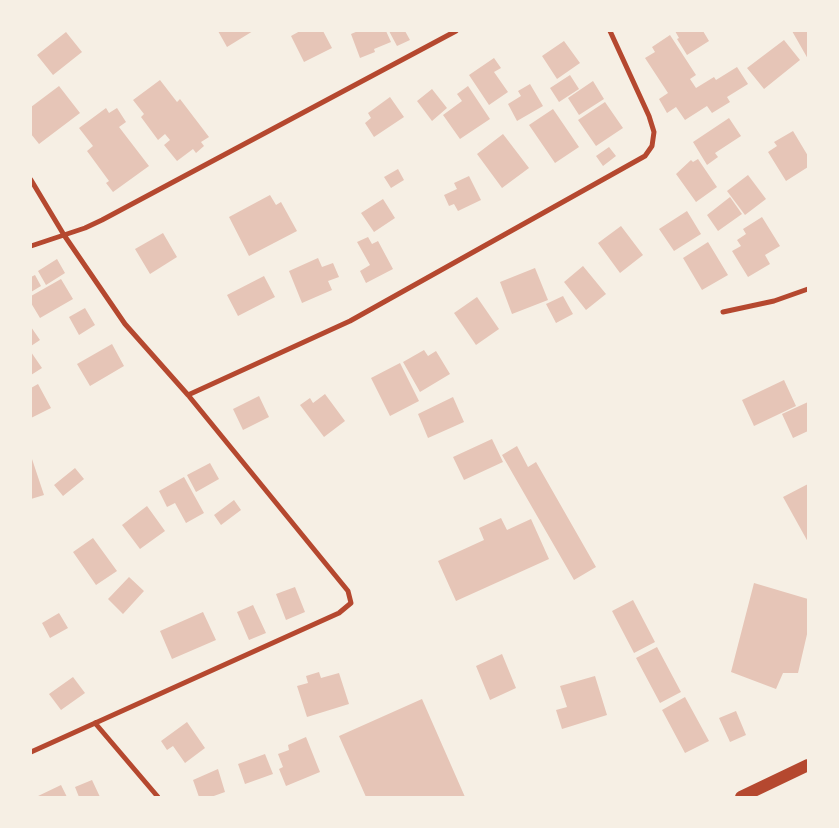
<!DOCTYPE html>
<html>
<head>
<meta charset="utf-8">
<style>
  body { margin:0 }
  #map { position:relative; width:839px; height:828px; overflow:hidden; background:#f6efe4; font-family:"Times New Roman",serif }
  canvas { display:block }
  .frame { position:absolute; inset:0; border:32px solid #f6efe4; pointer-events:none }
</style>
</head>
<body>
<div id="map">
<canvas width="839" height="828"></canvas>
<div class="frame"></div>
</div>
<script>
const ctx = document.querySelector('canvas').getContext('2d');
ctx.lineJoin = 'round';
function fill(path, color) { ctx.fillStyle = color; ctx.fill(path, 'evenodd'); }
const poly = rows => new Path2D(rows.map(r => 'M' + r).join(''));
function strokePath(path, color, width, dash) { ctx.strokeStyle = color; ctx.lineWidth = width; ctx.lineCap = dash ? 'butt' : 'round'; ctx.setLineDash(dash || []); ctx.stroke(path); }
fill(poly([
  [218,31,253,31,227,47],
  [300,31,323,31,332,48,304,62,291,36],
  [358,31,386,31,391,42,374,49,375,52,360,58,351,34],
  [389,31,405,31,410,40,397,46],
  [675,31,703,31,709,41,687,55,677,39,679,38],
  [792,31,808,31,808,59],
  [66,32,82,52,53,75,37,55],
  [670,35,696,75,690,79,696,88,714,77,716,80,737,67,748,84,727,97,730,102,712,113,707,106,685,120,676,107,667,113,659,99,668,93,645,58,655,52,652,47],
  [784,40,800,60,764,89,747,68],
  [564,41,580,63,557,79,542,56],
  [494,58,501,68,494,72,508,92,489,105,469,75],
  [570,75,579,89,559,102,550,88],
  [160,80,177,102,180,99,209,137,201,142,204,146,196,153,193,149,177,161,164,145,170,140,165,134,158,140,141,117,144,114,133,100],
  [593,81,604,99,579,115,568,98],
  [530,84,543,106,517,121,508,104,521,96,518,91],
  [59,86,80,113,39,144,31,134,31,107],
  [468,86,490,119,460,139,443,115,462,101,457,94],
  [432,89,447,108,432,121,417,101],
  [390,97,404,117,374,137,365,123,371,118,368,113],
  [605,102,623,128,596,146,578,120],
  [106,108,109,113,117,108,126,122,119,127,149,166,113,192,106,183,109,181,87,151,93,146,79,128],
  [553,109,579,147,555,163,529,125],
  [729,118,741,136,715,153,718,157,707,165,693,142],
  [793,131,808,156,808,167,786,181,768,152,777,146,774,142],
  [503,134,529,168,502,188,477,154],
  [609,147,616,156,603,166,596,156],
  [698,159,717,187,696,202,676,174,691,160,693,162],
  [398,169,404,180,391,188,384,177],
  [748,175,766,199,745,215,727,191],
  [469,176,481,200,458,211,454,204,449,206,444,195,457,189,454,183],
  [270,195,276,205,281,202,297,231,249,256,229,217],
  [730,197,742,214,718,231,707,215],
  [383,199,395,218,374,232,361,213],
  [687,211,701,234,674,251,659,229],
  [762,217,780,246,765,255,770,264,748,277,732,251,741,246,737,240,746,234,743,229],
  [621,226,643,255,620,273,598,243],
  [163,233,177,257,150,274,135,249],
  [368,237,372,244,378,241,393,269,366,283,360,271,370,265,357,242],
  [708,242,728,275,702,290,683,258],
  [318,258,322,267,333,263,339,277,328,281,332,290,302,303,289,271],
  [57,259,65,273,46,285,38,271],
  [583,266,606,294,586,310,564,282],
  [535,268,548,300,512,314,500,282],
  [35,275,41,286,31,292,31,277],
  [264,276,275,297,238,316,227,295],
  [61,279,73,299,40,318,31,303,31,296],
  [563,296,573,314,556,323,546,304],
  [477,297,499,329,476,345,454,313],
  [85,308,95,325,79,335,69,317],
  [31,327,40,340,31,346],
  [112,344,124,366,90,386,77,364],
  [424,350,428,356,436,351,450,374,420,392,403,362],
  [31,352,42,368,31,375],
  [400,363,419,401,390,416,371,378],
  [784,380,796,406,754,426,742,400],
  [38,384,51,408,31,418,31,388],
  [325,394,345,421,324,437,300,405,310,398,313,403],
  [259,396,269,417,243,430,233,409],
  [453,397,464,422,428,438,418,414],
  [808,402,808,431,793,438,782,414],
  [492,439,503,462,464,480,453,457],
  [517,446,528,467,536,462,596,567,574,580,502,455],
  [31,456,44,495,31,499],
  [210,463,219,479,196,492,187,475],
  [75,468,84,479,63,496,54,485],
  [184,477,204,513,186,523,175,503,167,507,159,491],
  [808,484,808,542,783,497],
  [234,500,241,510,221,525,214,515],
  [147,506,165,531,140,549,122,525],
  [501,518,507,530,531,519,549,559,456,601,438,561,484,540,479,528],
  [93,538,117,571,96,585,73,552],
  [129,577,144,591,123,614,108,599],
  [754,583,808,599,808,630,798,673,783,673,776,689,731,672],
  [295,587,305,612,286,620,276,594],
  [633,600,655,642,634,653,612,611],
  [253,605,266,633,249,640,237,612],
  [203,612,216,640,172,659,160,631],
  [59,613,68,628,50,638,42,623],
  [657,647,681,692,660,703,636,658],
  [502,654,516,688,490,700,476,666],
  [319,672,321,678,339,673,349,704,307,717,297,686,308,683,306,676],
  [595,676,607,715,562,729,556,710,567,707,560,686],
  [73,677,85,693,61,710,49,694],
  [685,697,709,741,685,753,662,710],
  [422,699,465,797,366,797,339,736],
  [736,711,746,735,730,742,719,718],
  [187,722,205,748,185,763,173,746,167,750,161,741],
  [306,737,320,772,286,786,279,769,283,767,278,754,289,750,288,745],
  [265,754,273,774,245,784,238,764],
  [218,769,225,792,211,797,199,797,193,780],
  [92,780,100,797,79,797,75,787],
  [61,785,67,797,36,797]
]), '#e6c5b7');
strokePath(poly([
  [31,180,64,235,125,324,188,395,348,591,351,603,339,613,31,752],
  [31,246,85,228,102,220,456,31],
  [723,312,774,301,808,289],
  [188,395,350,321,645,156,652,146,654,132,649,116,610,31],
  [95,723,158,797]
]), '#b5482f', 5);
strokePath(poly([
  [741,797,808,765]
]), '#b5482f', 12);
</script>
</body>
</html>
